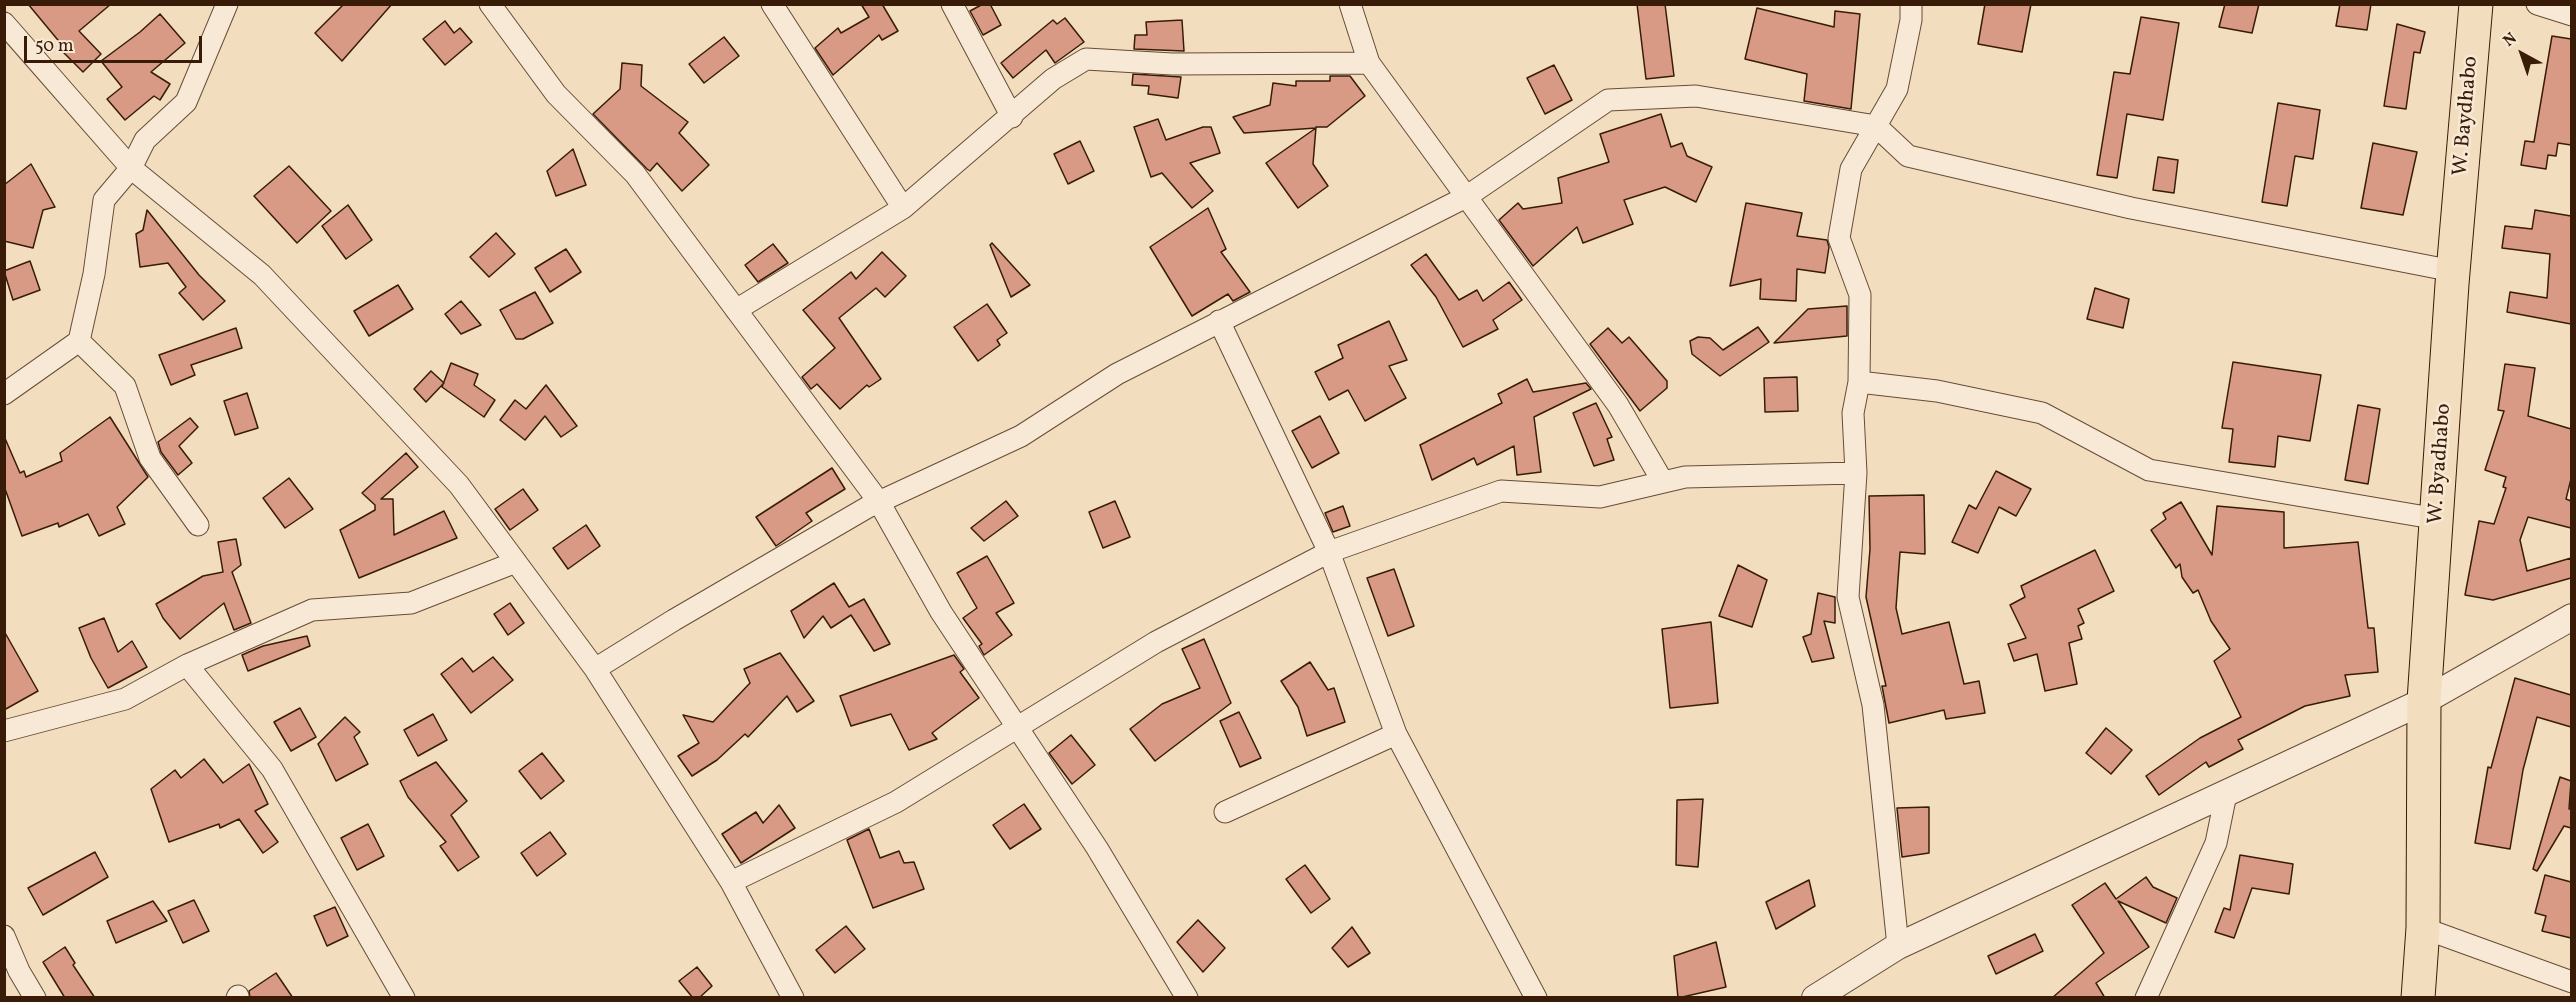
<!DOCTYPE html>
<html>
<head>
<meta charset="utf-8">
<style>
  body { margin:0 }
  #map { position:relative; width:2576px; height:1002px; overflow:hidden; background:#f2ddbf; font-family:Vollkorn,serif }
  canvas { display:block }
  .frame { position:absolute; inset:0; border:6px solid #391c08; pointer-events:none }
  .north { position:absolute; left:2492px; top:24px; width:60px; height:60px; -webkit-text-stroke:4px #f7e9d5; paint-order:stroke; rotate:320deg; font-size:16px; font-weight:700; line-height:24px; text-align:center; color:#391c08 }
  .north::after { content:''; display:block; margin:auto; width:21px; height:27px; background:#391c08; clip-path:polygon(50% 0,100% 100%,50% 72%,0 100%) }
  .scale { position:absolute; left:24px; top:36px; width:178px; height:27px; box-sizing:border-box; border:3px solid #391c08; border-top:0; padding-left:8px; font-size:18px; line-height:21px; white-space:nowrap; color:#391c08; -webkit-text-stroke:4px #f7e9d5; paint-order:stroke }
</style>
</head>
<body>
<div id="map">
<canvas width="2576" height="1002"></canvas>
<div class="frame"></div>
<div class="north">N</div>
<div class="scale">50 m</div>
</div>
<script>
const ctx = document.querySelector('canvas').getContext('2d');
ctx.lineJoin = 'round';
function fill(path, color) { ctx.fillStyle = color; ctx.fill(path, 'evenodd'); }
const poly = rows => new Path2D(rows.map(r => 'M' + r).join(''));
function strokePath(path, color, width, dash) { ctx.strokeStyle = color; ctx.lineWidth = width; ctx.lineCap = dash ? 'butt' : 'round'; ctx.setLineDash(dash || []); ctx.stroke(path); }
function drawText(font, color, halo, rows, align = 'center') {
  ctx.font = font + ' Vollkorn,serif'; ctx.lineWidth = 5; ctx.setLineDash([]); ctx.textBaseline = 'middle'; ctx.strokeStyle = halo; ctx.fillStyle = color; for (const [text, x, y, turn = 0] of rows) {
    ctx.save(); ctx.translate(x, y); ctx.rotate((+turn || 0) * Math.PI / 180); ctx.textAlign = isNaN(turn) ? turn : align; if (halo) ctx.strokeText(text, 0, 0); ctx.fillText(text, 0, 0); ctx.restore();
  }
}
const building = poly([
  [28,4,111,4,79,31,101,54,83,72,59,48,62,45,28,4],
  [344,4,392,4,342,61,315,33,344,4],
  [861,4,882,4,898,31,882,40,879,35,833,75,815,48,838,28,841,33,869,17,861,4],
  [983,4,990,4,1001,25,983,35,970,11,983,4],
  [1637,4,1665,4,1674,76,1646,79,1637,4],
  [1985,4,2031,4,2022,52,1978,44,1985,4],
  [2225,4,2259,4,2252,33,2219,27,2225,4],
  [2340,4,2371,4,2367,30,2336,26,2340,4],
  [1757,8,1834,27,1835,11,1860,14,1851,109,1804,101,1807,74,1745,59,1757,8],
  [160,14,185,43,151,72,170,84,160,100,154,96,125,120,107,99,122,87,101,61,140,32,160,14],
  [2141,17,2179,23,2163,120,2127,114,2117,178,2097,175,2114,72,2130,74,2141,17],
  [1065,18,1084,42,1055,63,1046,50,1013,78,1001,63,1053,20,1057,24,1065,18],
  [1182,20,1184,51,1134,49,1135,35,1147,35,1146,22,1182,20],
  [445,21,454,33,460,28,472,42,445,65,423,39,445,21],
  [2397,24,2425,32,2420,53,2414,52,2406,109,2384,106,2397,24],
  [2552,36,2571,39,2571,145,2558,143,2556,156,2548,155,2546,169,2521,165,2525,141,2534,142,2552,36],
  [724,37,739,56,704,83,689,64,724,37],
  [622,63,642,65,641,86,688,122,679,133,709,165,682,191,657,163,650,171,647,169,593,114,620,89,622,63],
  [1554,65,1572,100,1545,114,1527,78,1554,65],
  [1133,74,1181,77,1178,98,1148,94,1149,86,1132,85,1133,74],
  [1330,76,1350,76,1365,96,1327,127,1316,127,1313,164,1328,186,1298,208,1266,163,1316,128,1244,133,1233,117,1270,105,1273,83,1296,86,1296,81,1330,81,1330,76],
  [2278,103,2320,110,2313,159,2295,156,2287,206,2262,202,2278,103],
  [1661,114,1671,147,1682,143,1687,156,1712,167,1696,202,1665,187,1624,200,1633,224,1583,243,1577,227,1533,266,1499,220,1518,203,1523,209,1562,203,1558,178,1609,162,1600,134,1661,114],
  [1158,119,1166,140,1203,127,1211,127,1220,153,1190,163,1213,191,1192,208,1162,173,1151,177,1134,127,1158,119],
  [1080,141,1094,171,1068,184,1054,154,1080,141],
  [2373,143,2417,152,2403,215,2361,208,2373,143],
  [573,149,586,185,556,196,547,171,573,149],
  [2158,157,2178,160,2174,193,2153,190,2158,157],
  [31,164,55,207,43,210,33,248,4,241,4,185,31,164],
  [289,166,331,211,297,243,254,196,289,166],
  [1746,203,1802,213,1797,236,1827,240,1829,247,1825,273,1797,269,1796,301,1760,299,1761,279,1730,286,1746,203],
  [348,205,372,240,346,259,322,226,348,205],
  [1208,208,1226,249,1221,252,1250,292,1233,301,1228,294,1192,316,1150,247,1208,208],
  [147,210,199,275,225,301,203,320,179,293,186,287,168,263,140,267,136,234,143,230,147,210],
  [2535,210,2571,216,2571,324,2507,312,2510,292,2547,298,2550,254,2502,248,2505,226,2532,229,2535,210],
  [496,233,515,254,489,277,470,257,496,233],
  [992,243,1030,285,1011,297,990,245,992,243],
  [773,244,788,263,758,282,745,265,773,244],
  [566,249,581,272,550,292,535,268,566,249],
  [882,252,906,276,885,297,876,288,839,318,881,379,869,387,867,385,840,409,817,384,811,389,802,377,835,348,803,310,851,272,856,279,882,252],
  [1426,254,1459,300,1477,290,1483,301,1509,282,1522,300,1493,320,1498,329,1463,347,1436,297,1411,265,1426,254],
  [30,261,40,290,13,300,4,271,30,261],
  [398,285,413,309,369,336,354,311,398,285],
  [2095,288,2129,299,2123,328,2087,319,2095,288],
  [535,292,553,323,523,339,516,339,500,310,535,292],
  [461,301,481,325,461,334,445,314,461,301],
  [987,304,1007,333,997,340,1000,345,978,361,954,327,987,304],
  [1847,306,1847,336,1774,343,1808,309,1847,306],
  [1389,321,1407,360,1389,366,1406,398,1365,421,1348,390,1329,400,1315,372,1343,358,1338,345,1389,321],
  [1758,327,1769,342,1720,376,1692,354,1690,341,1698,337,1710,338,1723,350,1758,327],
  [236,328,242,348,191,365,195,375,171,385,159,355,236,328],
  [1608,328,1622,343,1629,337,1667,381,1667,388,1640,411,1590,344,1608,328],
  [2233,362,2321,375,2310,441,2278,436,2275,467,2229,462,2233,429,2222,428,2233,362],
  [451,363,478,374,474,385,495,400,484,417,442,387,451,363],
  [2505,364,2535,368,2528,416,2571,429,2571,479,2566,499,2571,501,2571,528,2528,517,2520,540,2527,571,2571,558,2571,578,2493,600,2465,595,2479,521,2494,524,2506,488,2503,487,2506,477,2485,470,2504,411,2498,410,2505,364],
  [431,371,444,383,426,402,414,389,431,371],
  [1797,377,1798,411,1765,412,1764,378,1797,377],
  [1527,379,1533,392,1586,383,1591,389,1534,417,1541,472,1517,475,1514,446,1477,465,1474,458,1432,480,1420,445,1502,403,1498,394,1527,379],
  [546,385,577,426,561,437,545,416,525,440,500,420,515,400,526,409,546,385],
  [247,393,258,428,235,435,224,401,247,393],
  [1596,403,1612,437,1607,439,1614,460,1594,466,1573,413,1596,403],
  [2358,405,2380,409,2368,484,2345,480,2358,405],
  [1320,416,1339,453,1312,468,1292,431,1320,416],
  [110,417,148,477,117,507,125,524,99,536,88,514,59,527,58,523,22,536,4,486,4,436,20,473,24,471,26,477,62,461,60,453,110,417],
  [190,418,198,427,179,446,192,463,178,475,161,452,158,442,190,418],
  [406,453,418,467,381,499,393,499,394,535,444,511,457,538,359,578,340,530,375,510,375,505,362,493,406,453],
  [832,468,845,489,806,513,812,521,776,546,756,517,832,468],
  [1996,471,2031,489,2016,516,1999,507,1978,553,1952,542,1969,505,1976,509,1996,471],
  [289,478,313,509,285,528,263,498,289,478],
  [523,489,538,510,510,530,495,509,523,489],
  [1924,495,1925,554,1900,552,1896,608,1902,634,1949,622,1964,684,1979,681,1985,713,1946,719,1944,710,1889,723,1882,686,1886,686,1866,597,1870,549,1869,496,1924,495],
  [1006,501,1018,516,984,541,971,528,1006,501],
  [1115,501,1130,537,1103,548,1089,512,1115,501],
  [2181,502,2212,555,2217,506,2284,512,2284,548,2358,542,2368,628,2374,628,2378,672,2345,675,2350,696,2305,706,2238,740,2243,749,2209,767,2206,762,2159,795,2146,776,2200,738,2241,717,2214,661,2230,649,2211,621,2198,590,2193,593,2182,577,2180,564,2176,568,2151,530,2166,519,2163,513,2181,502],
  [1343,506,1350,526,1333,532,1325,513,1343,506],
  [586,525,600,546,568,569,553,548,586,525],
  [236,539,241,565,232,572,251,623,234,630,224,603,180,639,163,618,156,604,203,576,223,572,218,542,236,539],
  [2095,550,2114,591,2078,609,2084,623,2078,626,2082,639,2069,643,2077,684,2045,691,2037,654,2014,661,2008,644,2026,638,2010,605,2025,597,2021,586,2095,550],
  [987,556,1014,603,996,613,1012,635,984,655,979,646,982,644,963,618,977,608,957,573,987,556],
  [1738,565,1767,580,1752,627,1719,616,1738,565],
  [1394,569,1414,626,1388,636,1367,578,1394,569],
  [834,583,849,607,864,599,890,644,874,651,851,615,831,628,823,616,804,638,791,611,834,583],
  [1818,593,1835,597,1835,623,1824,621,1834,658,1812,662,1803,637,1811,634,1818,593],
  [510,603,524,623,508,635,494,614,510,603],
  [104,618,118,652,132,641,147,667,108,688,91,658,79,628,104,618],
  [1711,622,1718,703,1670,708,1662,629,1711,622],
  [4,631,38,691,4,710,4,631],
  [307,636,310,646,248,671,242,655,263,646,307,636],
  [1204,639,1231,703,1155,761,1130,729,1162,704,1200,688,1182,649,1204,639],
  [780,653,814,701,797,712,787,696,748,737,745,734,717,760,692,776,678,756,699,743,683,715,713,722,750,683,744,669,780,653],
  [954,655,964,669,960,672,979,698,932,733,937,739,909,750,891,714,851,726,840,696,954,655],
  [493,657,513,680,471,713,441,674,462,658,473,672,493,657],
  [1310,662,1328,690,1334,688,1345,722,1307,736,1298,707,1281,681,1310,662],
  [2515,678,2571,695,2571,727,2537,717,2523,770,2510,849,2475,843,2488,767,2491,768,2515,678],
  [300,708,316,737,291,751,274,722,300,708],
  [1239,712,1261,758,1240,767,1220,721,1239,712],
  [433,714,447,740,418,756,404,730,433,714],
  [345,717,360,732,354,737,368,764,336,781,318,744,345,717],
  [2106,728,2132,750,2111,774,2086,753,2106,728],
  [1071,735,1095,765,1072,784,1049,753,1071,735],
  [542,753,564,781,541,799,519,771,542,753],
  [204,759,223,783,249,764,268,804,255,811,278,842,263,853,239,819,220,828,219,824,169,842,151,789,175,770,181,778,204,759],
  [436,762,467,801,451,815,479,857,458,871,440,846,446,842,408,797,400,781,436,762],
  [2560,777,2571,781,2569,809,2571,809,2571,828,2564,826,2537,871,2533,869,2560,777],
  [1703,799,1698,867,1676,865,1677,800,1703,799],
  [1024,804,1041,829,1010,849,993,825,1024,804],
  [779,805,795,828,741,863,722,834,756,812,763,823,779,805],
  [1929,807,1929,853,1902,857,1897,808,1929,807],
  [368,824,384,856,357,870,341,838,368,824],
  [869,829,880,858,899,851,904,863,914,862,924,889,873,908,847,840,869,829],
  [550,832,566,854,537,876,521,853,550,832],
  [95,852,108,877,43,915,28,888,95,852],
  [2240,855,2293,864,2289,894,2252,888,2234,938,2215,932,2224,908,2230,910,2240,855],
  [1305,865,1330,899,1311,913,1286,879,1305,865],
  [2545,875,2571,882,2571,938,2542,931,2546,916,2535,913,2545,875],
  [2146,877,2153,887,2177,898,2166,923,2118,901,2149,947,2096,983,2105,998,2052,998,2104,953,2072,905,2105,883,2116,899,2146,877],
  [1809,880,1815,906,1776,929,1766,902,1809,880],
  [194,900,209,931,183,943,168,911,194,900],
  [153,901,167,921,116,943,107,921,153,901],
  [335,907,348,936,327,946,314,916,335,907],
  [1198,920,1225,948,1203,972,1177,942,1198,920],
  [846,926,865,949,835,973,816,950,846,926],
  [1352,927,1370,953,1348,967,1332,948,1352,927],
  [2035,934,2043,951,1996,974,1988,956,2035,934],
  [1716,942,1726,987,1678,998,1674,956,1716,942],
  [65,947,75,963,73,965,95,998,65,998,43,962,65,947],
  [697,967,712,986,699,998,693,998,679,981,697,967],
  [276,973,293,998,250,998,249,991,276,973]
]);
fill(building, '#d89a84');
strokePath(building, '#391c08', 1.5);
const minor = poly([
  [490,4,556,94,635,174,879,502,941,612,1097,848,1187,998],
  [772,4,903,208],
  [952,4,1012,117],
  [1350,4,1369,63],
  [2537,4,2572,15],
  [4,23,131,168,262,275,459,485,595,669,731,882,793,998],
  [736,310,903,208,1053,79,1086,59,1172,64,1369,63,1618,405,1663,482],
  [1219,321,1329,552,1396,734,1536,998],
  [79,341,125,386,150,458,198,525],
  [1859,382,1937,391,2042,413,2149,470,2438,519],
  [4,394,79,341,94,274,104,200,131,168,145,140,186,102,227,4],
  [187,665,272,769,404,998],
  [595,669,674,620,868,507,1021,436,1117,374,1466,197,1608,100,1696,96,1876,126,1908,156,2131,208,2453,271],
  [4,731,125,699,187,665,312,610,411,603,516,562],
  [1225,812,1396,734],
  [731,882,896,802,1156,642,1329,552,1501,491,1600,497,1685,477,1856,473],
  [2423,928,2572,982],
  [4,936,19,971,35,998],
  [1898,946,1873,705,1848,597,1856,473,1853,413,1859,382,1860,295,1839,238,1851,169,1897,89,1911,20,1911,4],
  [237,998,238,996],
  [2146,998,2216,843,2226,794]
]);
const tertiary = poly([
  [1815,998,1898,946,2424,701,2572,617]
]);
const primary = poly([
  [2418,998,2423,928,2424,701,2452,284,2476,4]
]);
strokePath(minor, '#674c36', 23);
strokePath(tertiary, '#674c36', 28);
strokePath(primary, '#391c08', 35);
strokePath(minor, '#f7e9d5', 21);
strokePath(tertiary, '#f7e9d5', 26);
strokePath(primary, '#f2ddbf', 33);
drawText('21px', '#391c08', '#f7e9d5', [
  ["W. Baydhabo",2467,116,-85],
  ["W. Byadhabo",2441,464,-86]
]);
</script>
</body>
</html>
